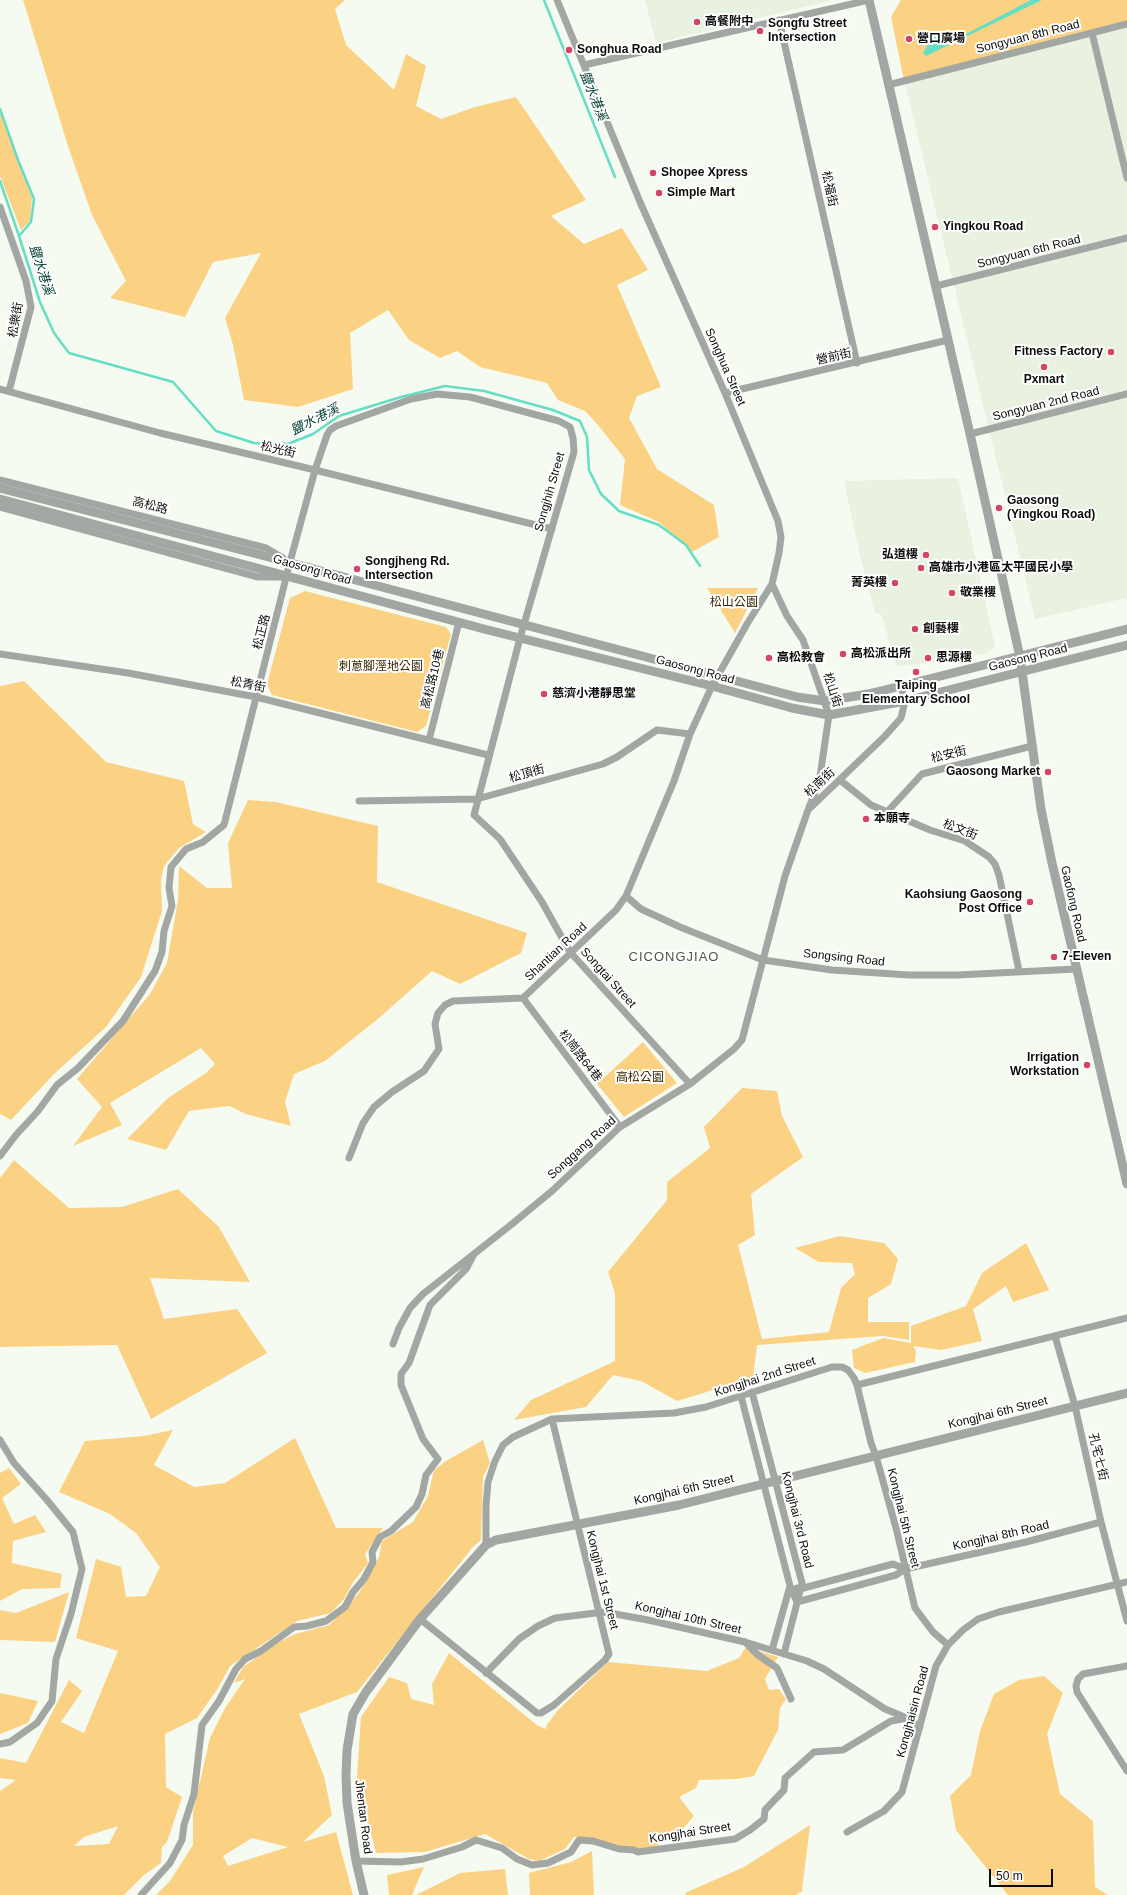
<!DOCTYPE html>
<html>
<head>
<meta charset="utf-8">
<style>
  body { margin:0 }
  #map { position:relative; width:1127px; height:1895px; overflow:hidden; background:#f6fbf1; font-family:Helvetica,sans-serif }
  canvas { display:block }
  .scale { position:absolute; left:989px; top:1869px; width:64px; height:18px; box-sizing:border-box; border:2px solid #0c0d0a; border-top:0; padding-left:5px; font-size:12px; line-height:14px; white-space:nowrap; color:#0c0d0a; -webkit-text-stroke:3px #fff; paint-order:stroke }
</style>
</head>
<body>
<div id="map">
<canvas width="1127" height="1895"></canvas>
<div class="scale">50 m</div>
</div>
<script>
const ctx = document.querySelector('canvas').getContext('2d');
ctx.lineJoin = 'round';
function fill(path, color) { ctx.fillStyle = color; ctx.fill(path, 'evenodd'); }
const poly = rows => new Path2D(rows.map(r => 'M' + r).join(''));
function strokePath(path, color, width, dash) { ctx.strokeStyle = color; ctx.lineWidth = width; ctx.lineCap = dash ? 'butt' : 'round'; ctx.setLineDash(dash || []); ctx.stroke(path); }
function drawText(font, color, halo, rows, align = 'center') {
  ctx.font = font + ' Helvetica,"Noto Sans TC",sans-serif'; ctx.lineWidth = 4; ctx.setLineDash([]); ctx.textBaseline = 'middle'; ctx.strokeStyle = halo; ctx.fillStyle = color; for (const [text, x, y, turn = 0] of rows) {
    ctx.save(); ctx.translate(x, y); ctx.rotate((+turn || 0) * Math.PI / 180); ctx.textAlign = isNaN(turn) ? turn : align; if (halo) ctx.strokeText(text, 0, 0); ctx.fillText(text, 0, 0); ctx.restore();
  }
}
fill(poly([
  [645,0,833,0,656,43],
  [1127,21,1127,598,1035,619,904,80],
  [958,478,995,646,987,653,951,660,896,666,882,615,875,613,860,556,844,481]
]), '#e9f2e1');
fill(poly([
  [23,0,345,0,335,9,346,45,394,90,406,54,426,66,416,106,441,119,475,107,516,97,586,200,551,216,584,244,622,228,648,270,617,285,661,387,637,396,629,418,657,469,714,505,719,537,692,552,659,522,620,505,625,459,598,425,585,411,558,400,547,383,480,367,457,351,440,358,409,340,388,310,350,333,353,389,298,407,244,400,233,345,225,318,261,253,213,262,185,317,110,298,126,281,92,215,68,146],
  [901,0,1127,0,1127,21,904,80,891,17],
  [0,108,32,198,30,221,21,230,0,176],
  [707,588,758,588,735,633],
  [305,591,446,627,451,634,426,726,417,732,272,695,267,684,290,598],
  [24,681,106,762,184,781,193,824,206,832,179,848,164,866,161,880,162,911,141,977,106,1027,54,1074,11,1120,0,1114,0,686],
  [248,800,276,802,378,826,377,882,527,933,521,953,460,984,432,971,379,1018,325,1061,294,1074,285,1102,291,1126,246,1114,229,1106,189,1111,166,1150,127,1139,168,1098,206,1073,215,1064,201,1048,110,1103,122,1125,73,1146,102,1107,77,1079,150,994,167,963,178,900,179,866,207,888,232,888,228,843],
  [643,1042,677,1083,624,1117,597,1084],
  [742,1088,777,1091,782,1116,803,1157,751,1194,755,1235,738,1245,762,1339,829,1332,841,1288,855,1274,852,1263,819,1262,795,1248,840,1236,884,1243,898,1259,891,1284,868,1298,868,1322,909,1322,909,1340,883,1336,757,1345,753,1378,677,1401,641,1381,613,1375,586,1407,514,1420,531,1400,615,1361,615,1293,608,1272,667,1200,667,1182,710,1148,704,1127],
  [14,1160,69,1208,122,1207,178,1189,219,1227,250,1282,150,1278,164,1319,237,1309,267,1353,151,1419,117,1345,0,1347,0,1178],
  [1026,1243,1049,1290,1013,1302,1006,1286,973,1309,982,1341,941,1350,913,1346,916,1351,915,1362,865,1373,854,1368,852,1350,883,1338,911,1343,911,1326,966,1306,982,1273],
  [173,1430,154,1465,194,1487,225,1483,295,1438,336,1528,383,1528,365,1554,368,1563,352,1584,344,1599,331,1613,297,1621,230,1666,218,1688,197,1718,165,1734,166,1787,182,1797,167,1842,162,1847,161,1863,144,1875,124,1895,0,1895,0,1791,16,1780,0,1778,0,1758,26,1763,69,1680,82,1691,61,1722,84,1733,118,1651,76,1638,96,1559,121,1567,126,1597,146,1596,160,1567,136,1533,110,1514,59,1492,85,1441,144,1436],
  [118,1826,109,1844,74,1846,84,1837],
  [483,1440,490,1463,483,1477,481,1540,473,1547,357,1692,299,1714,324,1776,332,1815,303,1842,336,1832,353,1895,156,1895,170,1881,193,1845,193,1812,210,1738,225,1708,245,1679,234,1683,243,1667,279,1642,295,1634,329,1625,359,1593,379,1557,382,1541,413,1522,428,1496,434,1470,446,1461],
  [252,1838,288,1847,228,1866,223,1856],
  [9,1468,21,1484,2,1498,14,1524,35,1515,46,1532,13,1541,12,1563,62,1574,60,1588,22,1589,0,1601,0,1473],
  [69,1592,55,1642,0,1640,0,1610,16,1613],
  [746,1647,778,1657,765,1679,769,1690,779,1689,786,1699,780,1708,778,1730,754,1776,736,1779,699,1780,696,1788,679,1797,694,1816,674,1839,660,1842,656,1847,631,1851,585,1838,574,1837,565,1849,539,1861,529,1859,485,1834,425,1852,376,1853,357,1777,361,1717,389,1677,407,1683,411,1699,434,1705,432,1684,449,1653,538,1726,547,1729,546,1726,558,1710,608,1662,707,1671,739,1658],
  [1044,1676,1063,1693,1047,1734,1060,1794,1093,1821,1095,1887,1108,1895,1008,1895,956,1830,950,1796,971,1775,980,1731,994,1694,1019,1680],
  [0,1693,38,1701,28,1723,0,1734],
  [810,1825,802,1891,796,1895,686,1895,685,1893,744,1867],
  [592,1851,594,1895,530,1895,529,1873,571,1862],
  [424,1867,412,1895,389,1895,387,1875],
  [505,1869,508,1895,416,1895,460,1873]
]), '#fbd184');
fill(poly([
  [1031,0,1042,0,926,56,923,53,933,36,964,35]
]), '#64dec4');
strokePath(poly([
  [544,0,615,177],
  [0,109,18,160,34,199,31,222,19,236,40,302,54,333,69,353,173,382,216,431,254,443,288,444,313,434,339,416,401,397,445,386,484,391,553,410,580,421,587,437,589,470,601,494,619,511,659,525,686,545,700,566],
  [0,181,19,236]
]), '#64dec4', 2.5);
strokePath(poly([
  [779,20,857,363],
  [1092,33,1127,178],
  [584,65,869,0],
  [888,85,1127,24],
  [0,207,26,281,31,307,9,391],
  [936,286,1127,238],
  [0,389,160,433,315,470,552,529],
  [725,393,948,340],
  [970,434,1127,394],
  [0,480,266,548,283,558],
  [0,507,258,577,281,577],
  [772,584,787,616,803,640,829,715,819,783,809,807],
  [0,654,128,673,256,697,488,755],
  [429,740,459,622],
  [840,780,871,805,930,830,965,841,989,857,995,864,999,875,1019,971],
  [359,801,477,799,603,764,617,757,657,730,690,734],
  [886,813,922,774,1032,746],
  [626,896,641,909,680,927,763,960,832,970,909,975,958,975,1076,969],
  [523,998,620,1127],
  [0,1156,16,1135,38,1111,57,1085,78,1068,123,1021,155,971,162,952,164,931,172,906,169,888,171,867,186,849,203,842,224,825,290,562,315,470,327,435,330,430,336,426,411,399,437,394,470,397,559,421,570,427,573,438,574,452,520,638,474,815,500,839,542,902,570,952,690,1084],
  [349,1158,363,1123,374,1107,392,1092,424,1071,439,1049,435,1024,438,1013,445,1005,453,1001,523,998,616,910,626,896,674,781,690,734,712,686,747,624,772,584,779,553,781,537,778,521,725,393,640,202,557,0],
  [1055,1336,1075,1406,1101,1522,1127,1621],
  [393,1344,399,1328,410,1308,423,1294,512,1224,552,1191,620,1127,690,1084,734,1049,742,1040,785,876,808,810,885,736,901,718,905,701,901,686],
  [857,1385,871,1443,876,1456,896,1528,915,1608,933,1632,948,1645],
  [752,1392,802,1583,784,1654],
  [741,1396,790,1586,772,1650],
  [0,1440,14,1463,47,1500,73,1532,82,1569,71,1614,56,1659,52,1701,37,1723,10,1742,0,1744],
  [486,1545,486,1506,488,1482,495,1461,503,1445,513,1437,552,1419,674,1413,706,1407,832,1367,842,1367,848,1370,854,1378,857,1385,1127,1318],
  [790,1586,797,1602,896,1575,905,1569,1026,1542,1101,1522],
  [797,1588,800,1589,893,1564,905,1569],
  [420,1619,537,1713,541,1713,554,1705,605,1660,609,1654,552,1419],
  [745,1642,758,1655,777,1668,791,1699],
  [1127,1666,1083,1674,1078,1679,1076,1686,1077,1692,1127,1771],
  [486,1673,519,1639,538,1626,555,1618,604,1612,648,1620,745,1642,807,1661,824,1669,885,1709,907,1718],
  [847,1832,884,1811,902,1792,936,1666,948,1645,963,1630,978,1619,999,1612,1127,1582],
  [356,1861,401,1862,423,1859,462,1847,476,1840,502,1848,517,1859,532,1865,548,1863,571,1852,579,1840,593,1841,619,1849,634,1850,638,1852,735,1839,750,1830,764,1819,765,1810,784,1790,785,1778,814,1752,843,1750,891,1721,908,1718,920,1727],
  [141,1895,170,1863,182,1840,184,1825,194,1794,202,1725,219,1701,236,1669,245,1659,261,1651,294,1627,307,1626,326,1621,345,1607,353,1592,364,1579,373,1562,372,1552,380,1537,391,1531,416,1507,422,1494,426,1475,438,1459,423,1439,401,1385,401,1374,409,1363,430,1305,466,1269,473,1256]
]), '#a3a7a4', 7);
strokePath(poly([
  [869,0,970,434,1020,657,1041,809,1052,863,1127,1184],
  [0,488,261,555,797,697,825,701,868,694,901,686,1127,629],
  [0,499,484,629,712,686,792,708,829,715,905,701,1127,645],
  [364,1895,356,1861,347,1803,346,1775,347,1750,353,1714,366,1692,420,1619,486,1545,496,1540,679,1505,1127,1393]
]), '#a3a7a4', 9);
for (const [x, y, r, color] of [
  [697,22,4,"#d34467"],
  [760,31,4,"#d34467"],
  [909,39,4,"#d34467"],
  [569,50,4,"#d34467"],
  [653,173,4,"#d34467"],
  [659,193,4,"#d34467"],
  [935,227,4,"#d34467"],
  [1111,352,4,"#d34467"],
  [1044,367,4,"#d34467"],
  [999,508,4,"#d34467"],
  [926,555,4,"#d34467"],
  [921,568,4,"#d34467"],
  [357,569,4,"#d34467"],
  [895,583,4,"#d34467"],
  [952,593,4,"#d34467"],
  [915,629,4,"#d34467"],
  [843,654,4,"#d34467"],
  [769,658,4,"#d34467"],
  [928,658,4,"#d34467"],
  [916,672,4,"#d34467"],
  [544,694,4,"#d34467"],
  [1048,772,4,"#d34467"],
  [866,819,4,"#d34467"],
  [1030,902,4,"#d34467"],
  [1054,957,4,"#d34467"],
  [1087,1065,4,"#d34467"]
]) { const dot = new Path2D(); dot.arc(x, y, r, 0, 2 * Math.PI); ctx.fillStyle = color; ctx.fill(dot); strokePath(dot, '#fff', 1.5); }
drawText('bold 12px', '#0c0d0a', '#fff', [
  ["高餐附中",705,22],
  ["Songfu Street",768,24],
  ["Intersection",768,38],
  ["營口廣場",917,39],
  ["Songhua Road",577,50],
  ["Shopee Xpress",661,173],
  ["Simple Mart",667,193],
  ["Yingkou Road",943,227],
  ["Fitness Factory",1103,352,"right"],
  ["Pxmart",1044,380,"center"],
  ["Gaosong",1007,501],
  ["(Yingkou Road)",1007,515],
  ["弘道樓",918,555,"right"],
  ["Songjheng Rd.",365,562],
  ["Intersection",365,576],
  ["高雄市小港區太平國民小學",929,568],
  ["菁英樓",887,583,"right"],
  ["敬業樓",960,593],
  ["創藝樓",923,629],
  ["高松派出所",851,654],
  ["高松教會",777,658],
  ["思源樓",936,658],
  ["Taiping",916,686,"center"],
  ["Elementary School",916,700,"center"],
  ["慈濟小港靜思堂",552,694],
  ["Gaosong Market",1040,772,"right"],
  ["本願寺",874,819],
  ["Kaohsiung Gaosong",1022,895,"right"],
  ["Post Office",1022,909,"right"],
  ["7-Eleven",1062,957],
  ["Irrigation",1079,1058,"right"],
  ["Workstation",1079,1072,"right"]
], 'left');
drawText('12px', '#0c0d0a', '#fff', [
  ["Songyuan 8th Road",1028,37,-14],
  ["松福街",829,189,78],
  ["Songyuan 6th Road",1029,252,-14],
  ["松樂街",16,320,-80],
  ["營前街",834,357,-13],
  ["Songhua Street",725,367,66],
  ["Songyuan 2nd Road",1046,404,-14],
  ["松光街",278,450,13],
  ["Songjhih Street",550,492,-74],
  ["高松路",150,506,14],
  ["Gaosong Road",312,570,16],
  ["松正路",262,632,-76],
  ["Gaosong Road",1028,658,-14],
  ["Gaosong Road",695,670,15],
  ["高松路10巷",433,679,-76],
  ["松青街",248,685,11],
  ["松山街",832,690,72],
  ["松安街",949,755,-14],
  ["松頂街",527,774,-16],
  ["松南街",820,783,-43],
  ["松文街",960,830,21],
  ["Gaofong Road",1073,904,77],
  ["Shantian Road",556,952,-43],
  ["Songsing Road",844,958,6],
  ["Songtai Street",608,978,48],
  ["松崗路64巷",580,1056,52],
  ["Songgang Road",582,1148,-42],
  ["Kongjhai 2nd Street",765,1377,-18],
  ["Kongjhai 6th Street",998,1413,-14],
  ["孔宅七街",1098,1457,77],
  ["Kongjhai 6th Street",684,1490,-13],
  ["Kongjhai 5th Street",903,1518,76],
  ["Kongjhai 3rd Road",797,1520,76],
  ["Kongjhai 8th Road",1001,1536,-13],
  ["Kongjhai 1st Street",602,1580,76],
  ["Kongjhai 10th Street",688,1618,13],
  ["Kongjhaisin Road",913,1712,-75],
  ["Jhentan Road",363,1817,83],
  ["Kongjhai Street",690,1833,-9]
]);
drawText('12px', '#372500', '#fff', [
  ["松山公園",734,603],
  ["刺蔥腳溼地公園",381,667],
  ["高松公園",640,1078]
]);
drawText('italic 13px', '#064036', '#fff', [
  ["鹽水港溪",593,96,68],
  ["鹽水港溪",41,270,72],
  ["鹽水港溪",315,420,-27]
]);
ctx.letterSpacing = '1px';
drawText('13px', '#4f534a', '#fff', [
  ["CICONGJIAO",674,957]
]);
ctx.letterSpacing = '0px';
</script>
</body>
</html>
